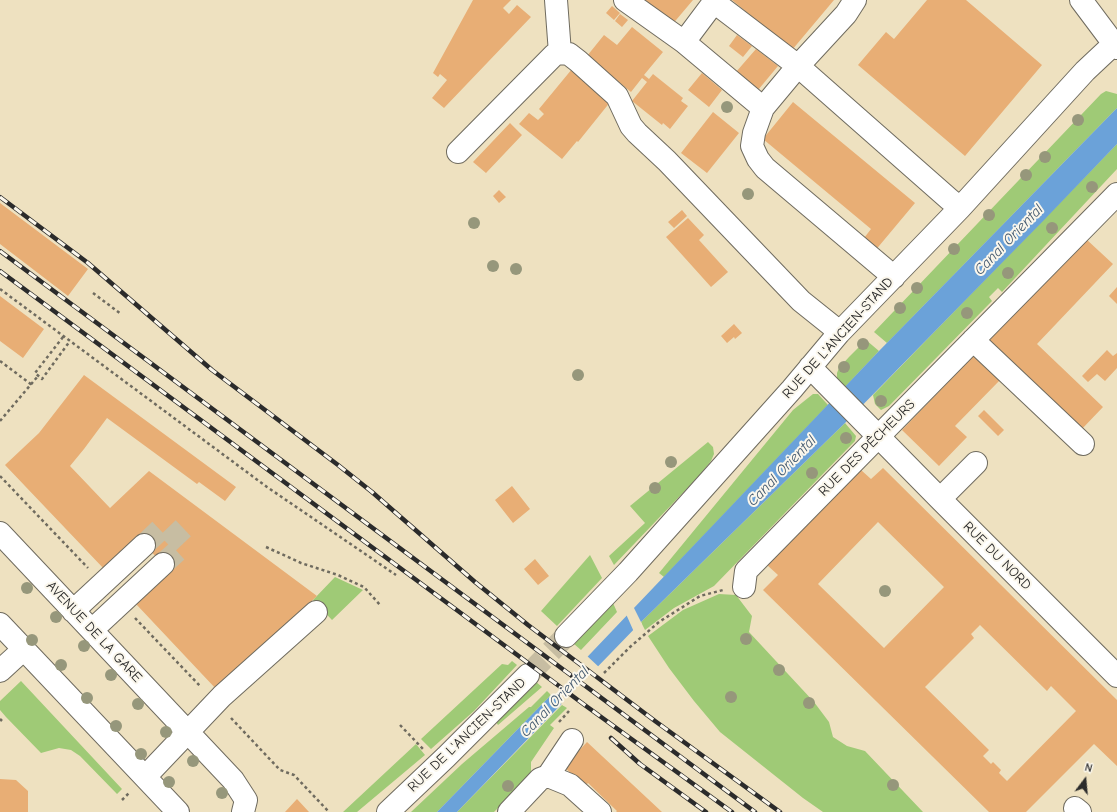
<!DOCTYPE html>
<html>
<head>
<meta charset="utf-8">
<style>
  body { margin:0 }
  #map { position:relative; width:1117px; height:812px; overflow:hidden; background:#eee1c0; font-family:"Comic Neue",sans-serif }
  canvas { display:block }
  .north { position:absolute; left:1065px; top:760px; width:40px; height:40px; -webkit-text-stroke:3px #fbf7ec; paint-order:stroke; rotate:16deg; font-size:11px; font-weight:700; line-height:16px; text-align:center; color:#2b2b2b }
  .north::after { content:''; display:block; margin:auto; width:14px; height:18px; background:#2b2b2b; clip-path:polygon(50% 0,100% 100%,50% 72%,0 100%) }
</style>
</head>
<body>
<div id="map">
<canvas width="1117" height="812"></canvas>
<div class="north">N</div>
</div>
<script>
const ctx = document.querySelector('canvas').getContext('2d');
ctx.lineJoin = 'round';
function fill(path, color) { ctx.fillStyle = color; ctx.fill(path, 'evenodd'); }
const poly = rows => new Path2D(rows.map(r => 'M' + r).join(''));
function strokePath(path, color, width, dash) { ctx.strokeStyle = color; ctx.lineWidth = width; ctx.lineCap = dash ? 'butt' : 'round'; ctx.setLineDash(dash || []); ctx.stroke(path); }
function drawText(font, color, halo, rows, align = 'center') {
  ctx.font = font + ' "Comic Neue",sans-serif'; ctx.lineWidth = 4; ctx.setLineDash([]); ctx.textBaseline = 'middle'; ctx.strokeStyle = halo; ctx.fillStyle = color; for (const [text, x, y, turn = 0] of rows) {
    ctx.save(); ctx.translate(x, y); ctx.rotate((+turn || 0) * Math.PI / 180); ctx.textAlign = isNaN(turn) ? turn : align; if (halo) ctx.strokeText(text, 0, 0); ctx.fillText(text, 0, 0); ctx.restore();
  }
}
fill(poly([
  [1106,91,1117,94,1117,108,887,343,874,332,1101,94],
  [1117,144,1117,169,1002,292,998,288,989,297,992,301,889,406,881,410,875,404,873,395],
  [866,340,879,351,845,387,837,379,837,373,839,368,849,357],
  [813,394,818,394,828,405,664,577,659,573,793,410],
  [845,423,856,436,855,441,714,586,674,608,645,630,641,622],
  [708,442,713,447,714,454,711,461,699,476,614,565,609,556,645,523,630,506],
  [590,555,602,578,557,626,541,611],
  [335,577,363,590,332,620,313,600],
  [719,594,736,595,752,616,749,632,814,702,829,722,833,737,847,746,865,751,923,812,823,812,803,798,720,732,694,701,669,668,648,636,683,610],
  [613,603,617,612,581,650,574,644],
  [512,661,517,665,474,711,431,749,421,739,502,664,508,665],
  [21,681,122,789,117,794,80,756,71,750,59,748,41,753,6,717,0,710,0,701],
  [535,681,542,687,498,725,496,722],
  [547,691,551,695,437,812,411,812,462,764,529,707,531,707],
  [562,705,567,708,550,725,554,728,531,762,531,775,494,812,457,812],
  [416,744,425,755,357,812,343,812]
]), '#9fca76');
fill(poly([
  [1117,108,1117,144,1045,219,845,423,641,622,457,812,437,812,551,695,879,351]
]), '#6ba2d9');
fill(poly([
  [633,606,642,624,634,632,626,614],
  [586,655,600,668,564,706,550,694]
]), '#eee1c0');
fill(poly([
  [473,0,511,0,503,8,509,14,517,5,531,17,444,108,432,98,447,80,440,74,438,77,433,73],
  [639,0,693,0,671,26],
  [732,0,834,0,792,50],
  [927,0,966,0,1042,65,965,156,858,65,886,32,894,39],
  [612,6,620,13,614,20,606,13],
  [620,14,628,20,622,27,615,21],
  [632,27,663,52,644,75,649,79,653,74,683,98,681,101,688,106,670,129,663,123,662,125,632,101,647,82,642,78,631,92,587,56,604,35,617,45],
  [737,35,752,46,743,57,729,46],
  [756,49,778,66,758,90,736,72],
  [572,69,611,101,578,142,577,141,562,159,519,124,529,113,538,120,544,114,539,109],
  [702,73,722,90,709,107,688,90],
  [793,102,915,203,874,252,861,242,871,229,763,139],
  [713,112,739,133,707,173,681,153],
  [510,123,522,135,486,173,473,162],
  [499,190,506,197,499,203,493,196],
  [0,203,88,269,68,296,0,244],
  [682,210,687,216,674,228,668,222],
  [688,218,704,235,699,240,728,272,711,287,666,237],
  [1086,239,1113,264,1037,344,1103,407,1081,430,988,341],
  [1117,287,1117,304,1109,296],
  [0,296,44,329,23,358,0,341],
  [734,324,742,333,735,339,734,337,727,343,721,336],
  [1107,350,1113,356,1117,353,1117,368,1105,381,1097,374,1088,382,1082,376],
  [975,354,1001,379,955,426,967,437,939,466,902,430],
  [84,375,236,487,225,501,199,482,197,484,107,418,84,449,70,466,110,508,149,471,317,596,217,690,136,604,170,572,163,564,139,539,105,570,5,465,39,433],
  [984,410,1004,430,998,436,978,416],
  [883,468,1117,700,1117,766,1094,744,1026,812,989,812,763,590,778,575,767,565,861,470,871,479],
  [878,522,944,587,884,648,818,584],
  [980,625,1047,691,1051,686,1076,711,1007,781,999,773,1001,770,993,762,991,764,983,756,989,750,925,687,974,638,971,634],
  [512,486,530,509,513,523,495,500],
  [535,559,549,576,538,585,524,569],
  [587,742,662,812,616,812,617,811,588,783,585,786,564,767],
  [0,779,16,780,28,791,28,812,0,812],
  [297,799,309,812,285,812]
]), '#e8ae75');
strokePath(poly([
  [144,545,165,525,184,545,163,564],
  [528,675,566,636]
]), '#c7bda2', 22, [22, 11]);
const minor = poly([
  [556,0,560,53],
  [625,0,684,42,763,108],
  [714,0,714,2,798,66,949,199,960,208],
  [855,0,846,14,798,66,763,108,754,133,752,146,758,159,765,168,894,277],
  [1081,0,1117,48],
  [684,42,714,2],
  [458,152,554,55,560,53,569,54,578,61,617,96,631,126,637,133,667,161,801,301,831,325,839,333],
  [973,340,1083,444],
  [810,367,940,499,1117,676],
  [940,499,976,463],
  [0,533,233,780,246,800,243,812],
  [744,587,746,571,1117,194],
  [73,611,144,545],
  [0,624,178,812],
  [92,630,163,564],
  [566,636,628,572,792,389,839,333,960,208,1085,71,1117,41],
  [0,671,24,649],
  [548,776,570,785,600,812],
  [548,776,572,740],
  [145,777,222,696,316,612],
  [1075,808,1080,812],
  [388,812,446,757,528,675],
  [509,812,540,779,548,776]
]);
strokePath(minor, '#6f6b5f', 24);
strokePath(poly([
  [0,289,267,487,396,575],
  [93,293,121,314],
  [63,337,35,373,42,379,70,341],
  [0,361,32,385],
  [0,421,38,376],
  [0,476,88,568],
  [266,547,301,563,338,575,364,587,380,605],
  [135,618,201,687],
  [604,673,630,647,659,622,700,596,723,590],
  [231,718,280,770,294,775,329,812],
  [0,719,2,721],
  [559,722,569,711],
  [400,725,423,749],
  [122,800,130,792]
]), '#6f6b5f', 2.5, [3, 3]);
strokePath(minor, '#fff', 22);
const rail = poly([
  [0,197,88,263,212,370,338,465,372,492,475,582,528,625,655,721,780,812],
  [0,251,755,812],
  [0,271,586,706,732,812],
  [611,738,640,764,706,812]
]);
strokePath(rail, '#2b2b2b', 4.5);
strokePath(rail, '#fbf7ec', 3, [9]);
ctx.fillStyle = '#96977b';
for (const [x, y] of [
  [727,107],
  [1078,120],
  [1045,157],
  [1026,175],
  [1092,187],
  [748,194],
  [989,215],
  [474,223],
  [1052,228],
  [954,249],
  [493,266],
  [516,269],
  [1008,273],
  [917,288],
  [900,308],
  [967,313],
  [863,344],
  [844,367],
  [578,375],
  [881,401],
  [846,438],
  [671,462],
  [812,473],
  [655,488],
  [27,588],
  [885,591],
  [56,617],
  [746,639],
  [32,640],
  [84,646],
  [61,665],
  [779,670],
  [111,675],
  [731,697],
  [87,698],
  [809,703],
  [138,704],
  [116,726],
  [166,732],
  [141,754],
  [193,761],
  [169,782],
  [893,785],
  [508,786],
  [222,793]
]) { ctx.beginPath(); ctx.arc(x, y, 6, 0, 2 * Math.PI); ctx.fill(); }
drawText('14px', '#2b2b2b', '#fbf7ec', [
  ["RUE DE L'ANCIEN-STAND",838,338,-48],
  ["RUE DES PÊCHEURS",867,448,-45],
  ["RUE DU NORD",997,556,45],
  ["AVENUE DE LA GARE",94,632,47],
  ["RUE DE L'ANCIEN-STAND",467,735,-44]
]);
drawText('italic 15px', '#455b71', '#fbf7ec', [
  ["Canal Oriental",1009,240,-46],
  ["Canal Oriental",782,471,-46],
  ["Canal Oriental",555,702,-46]
]);
</script>
</body>
</html>
